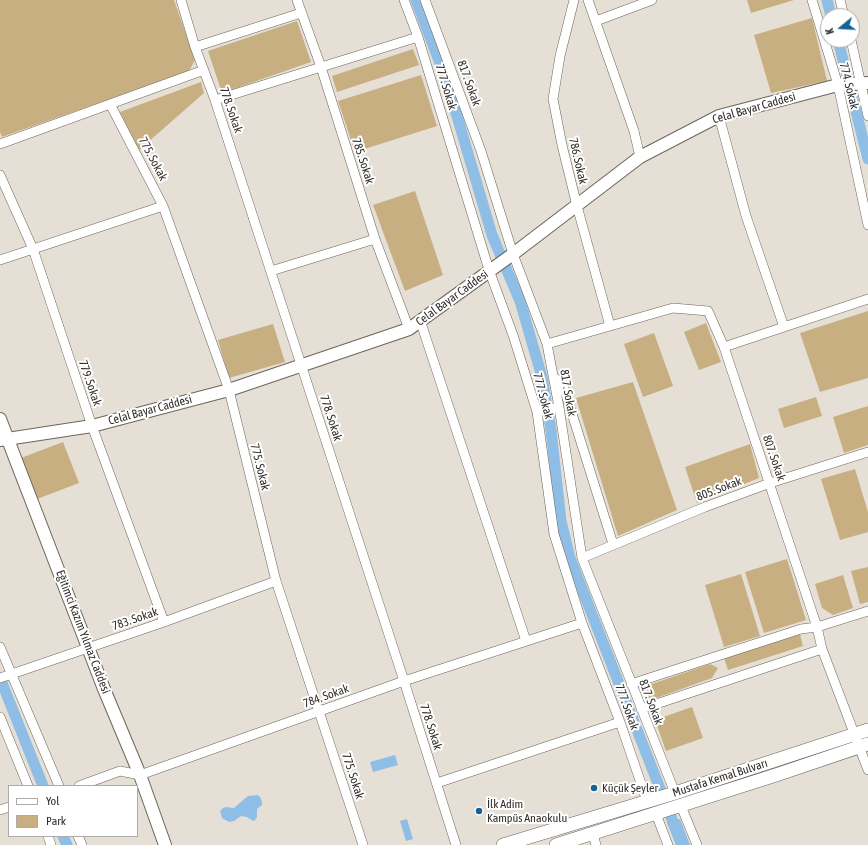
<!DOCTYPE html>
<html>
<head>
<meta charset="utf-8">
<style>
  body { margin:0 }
  #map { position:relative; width:868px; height:845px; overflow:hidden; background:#e5dfd5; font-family:"Asap Condensed",sans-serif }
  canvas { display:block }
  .legend { position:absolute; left:8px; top:785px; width:130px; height:52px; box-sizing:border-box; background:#fff; border:1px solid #adabaa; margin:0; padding:5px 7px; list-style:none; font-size:12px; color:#312e2a }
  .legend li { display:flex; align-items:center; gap:8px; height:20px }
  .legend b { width:20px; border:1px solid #adabaa }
  .north { position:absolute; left:820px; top:8px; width:40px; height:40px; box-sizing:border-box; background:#fff; border:1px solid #adabaa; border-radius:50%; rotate:252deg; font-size:11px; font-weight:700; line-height:16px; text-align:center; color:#312e2a }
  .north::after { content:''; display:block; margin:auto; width:14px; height:18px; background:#176195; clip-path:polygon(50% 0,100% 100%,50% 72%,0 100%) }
</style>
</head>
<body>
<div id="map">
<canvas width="868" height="845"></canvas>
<ul class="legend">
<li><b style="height:5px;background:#fff"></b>Yol</li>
<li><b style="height:11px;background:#c8af82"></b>Park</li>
</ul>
<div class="north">K</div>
</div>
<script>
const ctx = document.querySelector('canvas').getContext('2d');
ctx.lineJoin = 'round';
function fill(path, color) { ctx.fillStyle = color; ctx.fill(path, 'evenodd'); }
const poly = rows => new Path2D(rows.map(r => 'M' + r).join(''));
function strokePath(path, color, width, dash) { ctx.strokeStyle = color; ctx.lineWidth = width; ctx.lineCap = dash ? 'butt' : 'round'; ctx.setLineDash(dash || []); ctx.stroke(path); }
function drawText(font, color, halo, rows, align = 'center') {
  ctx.font = font + ' "Asap Condensed",sans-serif'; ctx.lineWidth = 4; ctx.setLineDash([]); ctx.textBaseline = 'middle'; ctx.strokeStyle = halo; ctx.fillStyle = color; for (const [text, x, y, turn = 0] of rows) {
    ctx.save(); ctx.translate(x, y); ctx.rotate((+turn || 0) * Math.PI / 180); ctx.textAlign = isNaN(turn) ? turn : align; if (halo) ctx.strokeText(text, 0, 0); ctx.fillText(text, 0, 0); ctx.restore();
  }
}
fill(poly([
  [0,0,174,0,195,60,189,71,2,137,0,132],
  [747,0,794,0,751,13],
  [812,18,827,81,771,93,754,35],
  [297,21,311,62,222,93,208,51],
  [413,49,419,65,337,92,332,76],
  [421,75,437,126,355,152,338,101],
  [201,82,204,93,139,150,120,112],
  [415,191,443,275,405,291,373,205],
  [868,311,868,378,820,392,800,333],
  [706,323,721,362,699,370,684,332],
  [273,324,285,362,229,378,218,340],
  [654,333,673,386,643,397,624,344],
  [633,382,677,510,618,536,576,398],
  [816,397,822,416,784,428,778,409],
  [868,406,868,445,844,453,833,417],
  [63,442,79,483,37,499,21,458],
  [750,444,759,478,697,503,685,467],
  [855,469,868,512,868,532,840,540,821,479],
  [787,559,806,620,764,633,745,572],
  [868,567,868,602,860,604,851,571],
  [741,574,760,636,724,647,705,585],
  [843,575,853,608,833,615,822,608,815,584],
  [800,634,803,646,728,670,724,658],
  [710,664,718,668,712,678,648,701,643,687],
  [692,707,703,738,666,751,655,720]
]), '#c8af82');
fill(poly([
  [395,755,398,765,373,772,370,762],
  [257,795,260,797,262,802,262,805,257,809,257,817,255,820,253,821,247,817,241,816,234,821,229,822,222,818,220,811,223,808,226,807,234,808,248,796],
  [407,819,413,839,406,841,400,821],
  [680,819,690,845,676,845,667,823]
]), '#8ebde6');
strokePath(poly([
  [416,0,446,79,492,235,520,301,542,377,551,430,561,521,570,558,682,845],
  [827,0,831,16],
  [838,40,868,159],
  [0,678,43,786],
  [63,836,67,845]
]), '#8ebde6', 11);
const minor = poly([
  [181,0,195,47,215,100,404,681,456,845],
  [297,0,321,67,375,239,409,329],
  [404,0,418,37,489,270,513,335,537,412,554,534,582,623,620,722,647,801],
  [425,0,481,151,513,254,547,344,559,407,582,558,675,793],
  [574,0,560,56,553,99,562,145,577,206,610,326],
  [588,0,634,131,640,157],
  [812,0,838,85,868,225],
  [840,0,844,16],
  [596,21,652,0],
  [851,40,868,116],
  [195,47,301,13],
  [215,100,418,37],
  [110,104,163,206,229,390,276,581,363,845],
  [719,116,746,216,784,327],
  [0,144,204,70],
  [0,175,33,249,92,426,164,622],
  [0,260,163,206],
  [271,271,375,239],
  [420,320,526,641],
  [547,344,673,308,708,311,724,347,817,627,822,649,868,770],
  [724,347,868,299],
  [554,377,563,385,613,544],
  [537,412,559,407],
  [582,558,705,507,770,483,868,452],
  [0,647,59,786],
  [0,678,164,622,276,581],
  [631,684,801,629,817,627,868,611],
  [641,709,822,649],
  [0,717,28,786],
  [437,783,620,722],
  [79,786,120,771,140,775,404,681,582,623],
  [681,806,697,845],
  [0,810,9,807],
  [656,814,668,845],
  [593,834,596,845],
  [48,836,51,845],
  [78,836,82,845]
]);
const tertiary = poly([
  [0,419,104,689,140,775,165,845],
  [0,440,92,426,229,390,409,329,513,254,640,157,719,116,838,85,868,83]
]);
const secondary = poly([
  [503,845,675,793,868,730],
  [556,845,776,775,868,744]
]);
strokePath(minor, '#6b665d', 10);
strokePath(tertiary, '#6b665d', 14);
strokePath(secondary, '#6b665d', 14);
strokePath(minor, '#fff', 9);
strokePath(tertiary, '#fff', 12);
strokePath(secondary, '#fff', 13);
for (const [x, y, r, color] of [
  [594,788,4,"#176195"],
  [479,811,4,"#176195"]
]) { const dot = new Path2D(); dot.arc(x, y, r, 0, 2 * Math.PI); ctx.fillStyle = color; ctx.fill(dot); strokePath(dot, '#fff', 1.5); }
drawText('12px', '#312e2a', '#fff', [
  ["817. Sokak",469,83,70],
  ["774. Sokak",849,86,76],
  ["777. Sokak",446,87,73],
  ["Celal Bayar Caddesi",754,108,-16],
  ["778. Sokak",231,110,71],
  ["775. Sokak",153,159,62],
  ["785. Sokak",363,161,72],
  ["786. Sokak",578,161,77],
  ["Celal Bayar Caddesi",452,298,-36],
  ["779. Sokak",90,383,71],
  ["817. Sokak",568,393,80],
  ["777. Sokak",543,396,75],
  ["Celal Bayar Caddesi",150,410,-15],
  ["778. Sokak",331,418,72],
  ["807. Sokak",774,458,71],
  ["775. Sokak",260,467,76],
  ["805. Sokak",719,489,-21],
  ["783. Sokak",135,619,-19],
  ["Eğitimci Kazım Yılmaz Caddesi",83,632,69],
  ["784. Sokak",326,696,-20],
  ["817. Sokak",651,702,69],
  ["777. Sokak",627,707,70],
  ["778. Sokak",431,727,72],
  ["775. Sokak",353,776,72],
  ["Mustafa Kemal Bulvarı",720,778,-18]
]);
drawText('12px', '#312e2a', '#fff', [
  ["Küçük Şeyler",602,788],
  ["İlk Adim",487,804],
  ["Kampüs Anaokulu",487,818]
], 'left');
</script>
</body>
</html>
